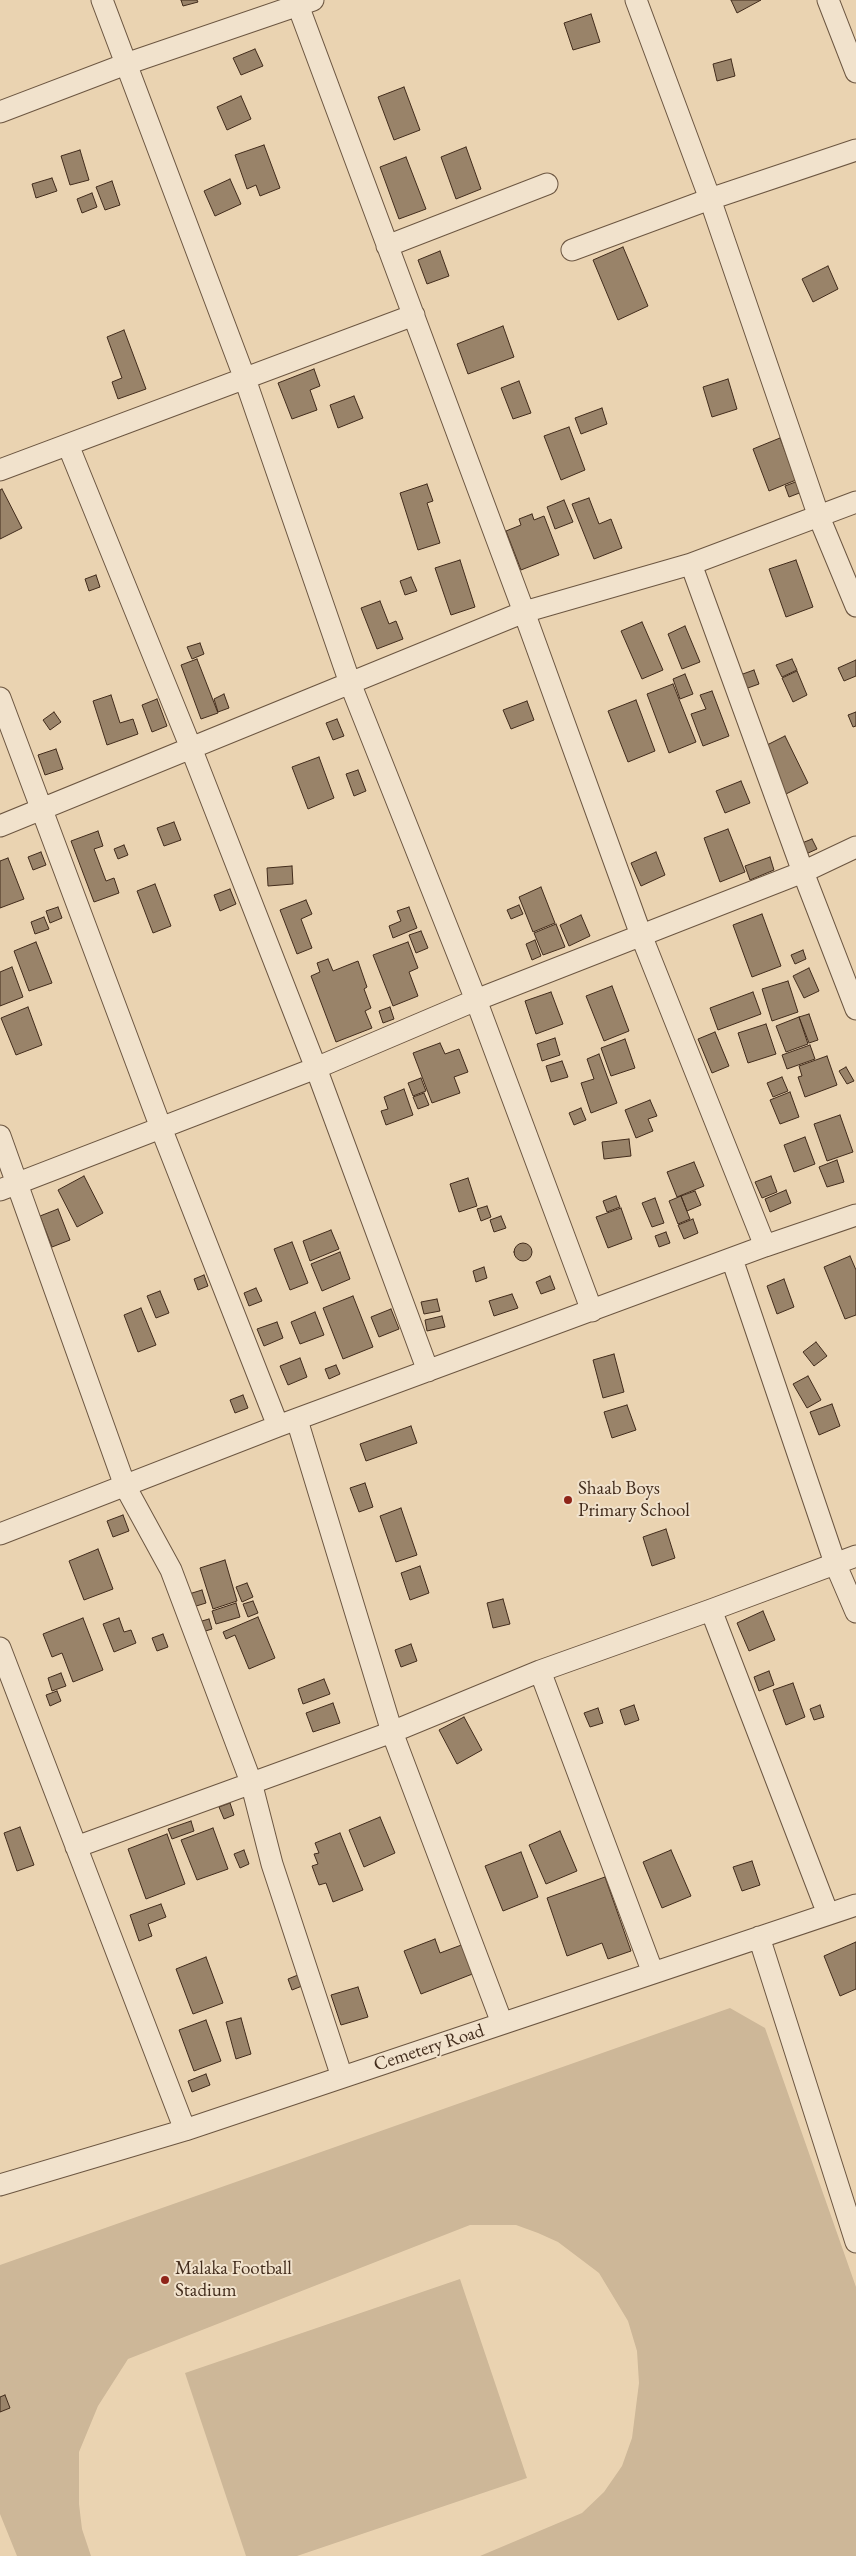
<!DOCTYPE html>
<html>
<head>
<meta charset="utf-8">
<style>
  body { margin:0 }
  canvas { display:block; background:#ead3b1 }
</style>
</head>
<body>
<canvas width="856" height="2556"></canvas>
<script>
const ctx = document.querySelector('canvas').getContext('2d');
ctx.lineJoin = 'round';
function fill(path, color) { ctx.fillStyle = color; ctx.fill(path, 'evenodd'); }
const poly = rows => new Path2D(rows.map(r => 'M' + r).join(''));
function strokePath(path, color, width, dash) { ctx.strokeStyle = color; ctx.lineWidth = width; ctx.lineCap = dash ? 'butt' : 'round'; ctx.setLineDash(dash || []); ctx.stroke(path); }
function drawText(font, color, halo, rows, align = 'center') {
  ctx.font = font + ' "EB Garamond",serif'; ctx.lineWidth = 4; ctx.setLineDash([]); ctx.textBaseline = 'middle'; ctx.strokeStyle = halo; ctx.fillStyle = color; for (const [text, x, y, turn = 0] of rows) {
    ctx.save(); ctx.translate(x, y); ctx.rotate((+turn || 0) * Math.PI / 180); ctx.textAlign = isNaN(turn) ? turn : align; if (halo) ctx.strokeText(text, 0, 0); ctx.fillText(text, 0, 0); ctx.restore();
  }
}
fill(poly([
  [730,2008,765,2028,856,2287,856,2556,480,2556,582,2513,604,2492,622,2466,632,2438,639,2383,637,2351,628,2321,599,2273,558,2242,538,2233,516,2225,470,2225,128,2359,98,2406,79,2452,79,2504,82,2529,91,2556,17,2556,0,2514,0,2265],
  [460,2279,527,2478,297,2556,246,2556,185,2373]
]), '#cdb798');
const building = poly([
  [181,0,197,0,198,2,183,6,181,0],
  [731,0,761,0,737,13,731,0],
  [591,14,600,42,573,50,564,23,591,14],
  [255,49,263,66,241,75,233,58,255,49],
  [731,59,735,76,717,81,713,64,731,59],
  [404,87,420,130,394,140,378,97,404,87],
  [241,96,251,119,227,130,217,107,241,96],
  [264,145,280,188,260,196,256,185,247,189,235,155,264,145],
  [466,147,481,189,456,199,441,157,466,147],
  [80,150,89,180,70,185,61,156,80,150],
  [406,157,426,209,399,219,380,167,406,157],
  [52,178,57,191,36,198,32,184,52,178],
  [230,179,241,204,215,216,204,191,230,179],
  [112,181,120,205,105,210,96,187,112,181],
  [92,193,97,207,82,213,77,199,92,193],
  [623,247,648,306,618,320,593,260,623,247],
  [440,251,449,276,427,284,418,260,440,251],
  [828,266,838,289,813,302,802,279,828,266],
  [503,326,514,357,468,374,457,344,503,326],
  [124,330,146,389,118,399,112,382,122,378,107,337,124,330],
  [314,369,320,386,310,390,317,410,292,419,278,383,314,369],
  [728,379,737,409,712,417,703,387,728,379],
  [519,381,531,413,513,419,501,388,519,381],
  [354,396,363,418,338,428,330,405,354,396],
  [602,408,607,424,581,434,575,418,602,408],
  [569,427,585,470,561,480,544,436,569,427],
  [780,438,796,480,769,491,753,449,780,438],
  [798,481,802,492,789,497,785,486,798,481],
  [427,484,433,501,427,503,440,543,418,550,400,493,427,484],
  [2,489,22,528,0,539,0,490,2,489],
  [589,498,599,524,611,519,622,548,594,559,572,504,589,498],
  [564,500,573,522,555,529,547,507,564,500],
  [532,514,534,520,544,516,559,555,521,570,506,531,521,525,519,519,532,514],
  [460,560,475,607,451,615,435,568,460,560],
  [796,560,813,607,786,617,769,569,796,560],
  [96,575,100,587,89,591,85,579,96,575],
  [411,577,417,591,405,595,400,581,411,577],
  [380,601,389,624,396,621,403,639,377,649,361,608,380,601],
  [642,622,663,670,642,679,621,631,642,622],
  [685,626,700,662,682,669,668,634,685,626],
  [200,643,204,654,192,659,187,647,200,643],
  [197,659,218,713,201,719,181,665,197,659],
  [792,659,797,670,782,677,776,665,792,659],
  [856,660,856,676,844,681,838,668,856,660],
  [754,670,759,684,745,689,740,675,754,670],
  [797,671,807,695,793,702,782,678,797,671],
  [685,674,693,694,680,699,673,679,685,674],
  [673,684,696,742,669,753,647,694,673,684],
  [712,691,729,736,703,746,691,714,706,709,700,695,712,691],
  [224,694,229,708,218,712,214,699,224,694],
  [111,695,120,723,133,719,138,734,107,745,93,701,111,695],
  [157,699,167,726,152,732,142,705,157,699],
  [636,700,655,751,628,762,608,711,636,700],
  [527,701,534,720,511,729,503,710,527,701],
  [54,712,61,722,50,730,43,720,54,712],
  [856,712,856,726,853,727,848,715,856,712],
  [337,719,344,736,333,740,326,723,337,719],
  [785,736,808,783,784,795,761,748,785,736],
  [56,749,63,769,45,775,38,755,56,749],
  [319,757,334,798,308,809,292,767,319,757],
  [358,770,366,791,354,796,346,774,358,770],
  [741,781,750,803,725,813,716,791,741,781],
  [174,822,181,840,164,846,157,828,174,822],
  [728,829,745,872,720,882,704,838,728,829],
  [98,831,103,846,94,849,106,881,114,878,119,893,94,902,71,841,98,831],
  [812,839,817,849,806,854,802,843,812,839],
  [124,845,128,855,118,859,114,849,124,845],
  [41,852,46,865,33,870,28,857,41,852],
  [656,852,665,875,641,886,631,863,656,852],
  [770,857,774,870,750,880,745,866,770,857],
  [8,858,24,899,0,908,0,861,8,858],
  [292,866,293,884,268,886,267,868,292,866],
  [155,884,171,926,153,933,137,891,155,884],
  [541,887,555,923,533,932,519,897,541,887],
  [230,889,236,904,220,911,214,895,230,889],
  [306,900,312,914,301,919,312,948,297,954,280,910,306,900],
  [519,905,523,914,511,919,507,910,519,905],
  [58,907,62,918,50,923,46,911,58,907],
  [409,907,417,928,393,938,389,926,401,921,397,911,409,907],
  [762,914,781,966,752,977,733,925,762,914],
  [581,915,590,936,569,946,560,925,581,915],
  [44,917,49,929,35,934,31,922,44,917],
  [556,924,565,947,543,955,534,933,556,924],
  [421,931,428,948,416,953,409,935,421,931],
  [535,940,541,956,532,960,526,944,535,940],
  [36,942,52,983,29,991,14,951,36,942],
  [408,942,418,968,409,972,418,996,393,1006,373,955,408,942],
  [803,950,806,959,795,964,791,955,803,950],
  [328,959,333,971,358,961,367,987,364,989,371,1008,365,1011,372,1028,336,1042,311,976,320,972,317,963,328,959],
  [12,967,23,997,0,1006,0,972,12,967],
  [809,968,819,991,804,998,793,976,809,968],
  [788,981,798,1012,772,1021,762,989,788,981],
  [612,986,629,1031,604,1041,586,996,612,986],
  [551,992,563,1024,536,1034,525,1001,551,992],
  [753,992,761,1014,718,1030,710,1008,753,992],
  [28,1007,42,1045,16,1055,1,1018,28,1007],
  [390,1007,394,1019,383,1023,379,1011,390,1007],
  [809,1014,818,1040,809,1043,799,1017,809,1014],
  [799,1017,808,1044,786,1052,776,1026,799,1017],
  [766,1024,776,1054,748,1063,738,1033,766,1024],
  [715,1032,729,1066,712,1073,698,1039,715,1032],
  [555,1038,560,1055,542,1061,537,1044,555,1038],
  [625,1039,635,1068,611,1076,601,1048,625,1039],
  [440,1043,445,1054,459,1049,468,1072,454,1077,460,1093,432,1103,413,1053,440,1043],
  [810,1045,815,1059,787,1069,782,1055,810,1045],
  [599,1054,617,1103,591,1113,581,1083,594,1079,587,1059,599,1054],
  [827,1056,837,1085,805,1097,798,1077,802,1076,799,1066,827,1056],
  [562,1061,568,1077,551,1082,546,1066,562,1061],
  [846,1067,854,1081,847,1084,839,1071,846,1067],
  [782,1077,788,1091,773,1097,767,1083,782,1077],
  [421,1078,426,1091,413,1096,408,1083,421,1078],
  [404,1089,413,1115,386,1125,381,1111,388,1109,384,1097,404,1089],
  [790,1092,799,1117,780,1124,770,1100,790,1092],
  [424,1093,429,1105,418,1109,413,1097,424,1093],
  [650,1100,657,1116,648,1119,653,1131,636,1138,625,1110,650,1100],
  [581,1108,586,1120,574,1125,569,1113,581,1108],
  [840,1115,853,1152,827,1161,814,1124,840,1115],
  [805,1137,815,1164,794,1172,784,1145,805,1137],
  [629,1139,631,1156,604,1159,602,1142,629,1139],
  [837,1160,844,1182,827,1187,819,1167,837,1160],
  [694,1162,704,1186,677,1197,667,1172,694,1162],
  [84,1176,103,1213,77,1227,58,1190,84,1176],
  [771,1176,777,1192,762,1198,755,1182,771,1176],
  [468,1178,477,1206,459,1212,450,1184,468,1178],
  [786,1190,791,1203,770,1212,765,1199,786,1190],
  [695,1191,701,1205,687,1211,681,1196,695,1191],
  [616,1196,620,1207,607,1212,603,1201,616,1196],
  [681,1196,690,1219,678,1224,669,1201,681,1196],
  [655,1198,664,1223,652,1227,642,1203,655,1198],
  [487,1206,491,1217,481,1221,477,1209,487,1206],
  [621,1208,632,1239,608,1248,596,1217,621,1208],
  [58,1209,70,1240,52,1247,40,1216,58,1209],
  [501,1216,506,1228,494,1232,490,1220,501,1216],
  [693,1219,698,1233,684,1239,678,1225,693,1219],
  [331,1230,339,1249,310,1261,303,1241,331,1230],
  [666,1232,670,1243,659,1247,655,1236,666,1232],
  [292,1242,308,1283,290,1290,274,1249,292,1242],
  '514 1252a9 9 0 1 1 18 0a9 9 0 1 1-18 0Z',
  [340,1252,350,1279,322,1291,311,1264,340,1252],
  [850,1256,856,1270,856,1315,845,1319,824,1267,850,1256],
  [484,1267,487,1278,476,1282,473,1271,484,1267],
  [204,1275,208,1286,198,1290,194,1279,204,1275],
  [550,1276,555,1289,541,1294,536,1282,550,1276],
  [784,1279,794,1307,777,1314,767,1286,784,1279],
  [256,1288,262,1301,249,1306,244,1293,256,1288],
  [160,1291,169,1313,156,1318,147,1296,160,1291],
  [512,1294,518,1308,494,1316,489,1301,512,1294],
  [353,1296,373,1347,343,1359,323,1308,353,1296],
  [437,1299,440,1311,424,1314,421,1302,437,1299],
  [141,1308,156,1345,138,1352,124,1315,141,1308],
  [391,1309,399,1329,379,1337,371,1317,391,1309],
  [315,1312,324,1335,300,1344,291,1322,315,1312],
  [442,1316,445,1327,427,1331,425,1320,442,1316],
  [277,1322,283,1338,264,1346,257,1329,277,1322],
  [816,1342,827,1356,814,1366,803,1352,816,1342],
  [614,1354,624,1392,603,1398,593,1360,614,1354],
  [300,1358,307,1377,288,1385,280,1366,300,1358],
  [336,1365,340,1374,329,1379,325,1369,336,1365],
  [808,1376,821,1400,807,1408,793,1384,808,1376],
  [243,1395,248,1408,235,1413,230,1400,243,1395],
  [832,1404,840,1426,819,1435,810,1412,832,1404],
  [627,1405,636,1430,612,1438,604,1412,627,1405],
  [411,1426,417,1443,366,1461,360,1444,411,1426],
  [365,1483,373,1507,359,1512,350,1488,365,1483],
  [401,1508,417,1555,396,1562,380,1516,401,1508],
  [123,1515,129,1531,113,1537,107,1521,123,1515],
  [666,1529,675,1558,652,1566,643,1537,666,1529],
  [98,1549,113,1589,84,1600,69,1561,98,1549],
  [225,1560,237,1601,213,1609,200,1568,225,1560],
  [420,1566,429,1593,410,1600,401,1573,420,1566],
  [247,1583,253,1597,242,1602,236,1587,247,1583],
  [202,1590,206,1603,193,1607,189,1594,202,1590],
  [503,1599,510,1624,493,1628,487,1603,503,1599],
  [253,1601,258,1613,248,1617,243,1604,253,1601],
  [236,1603,240,1617,216,1624,212,1611,236,1603],
  [763,1611,775,1640,749,1651,737,1623,763,1611],
  [258,1617,275,1658,249,1669,235,1635,226,1639,223,1632,258,1617],
  [83,1618,103,1670,73,1682,62,1653,52,1657,43,1634,83,1618],
  [119,1618,124,1632,131,1630,136,1643,114,1652,103,1624,119,1618],
  [209,1619,212,1629,199,1633,195,1623,209,1619],
  [163,1634,168,1647,157,1651,152,1638,163,1634],
  [411,1644,417,1661,401,1667,395,1650,411,1644],
  [769,1671,774,1685,759,1691,754,1677,769,1671],
  [61,1673,66,1686,52,1691,48,1678,61,1673],
  [324,1679,330,1694,303,1704,298,1689,324,1679],
  [793,1683,805,1717,786,1725,773,1690,793,1683],
  [57,1691,61,1701,50,1706,46,1695,57,1691],
  [333,1703,340,1723,313,1732,306,1713,333,1703],
  [634,1705,639,1720,625,1725,620,1710,634,1705],
  [820,1705,824,1717,814,1720,810,1709,820,1705],
  [598,1708,603,1723,590,1727,584,1713,598,1708],
  [464,1717,482,1750,457,1764,439,1730,464,1717],
  [230,1803,234,1815,224,1819,219,1807,230,1803],
  [380,1817,395,1853,364,1867,349,1830,380,1817],
  [191,1821,194,1831,172,1839,168,1829,191,1821],
  [20,1827,34,1865,17,1871,4,1833,20,1827],
  [213,1828,228,1869,197,1880,181,1840,213,1828],
  [560,1831,577,1871,546,1884,529,1845,560,1831],
  [340,1833,363,1890,333,1902,326,1883,319,1885,312,1866,318,1864,314,1854,319,1853,315,1843,340,1833],
  [167,1834,185,1884,146,1899,128,1849,167,1834],
  [244,1850,249,1864,240,1868,234,1854,244,1850],
  [671,1850,691,1896,662,1908,643,1862,671,1850],
  [521,1852,538,1897,503,1911,485,1866,521,1852],
  [752,1861,760,1885,742,1891,733,1867,752,1861],
  [605,1877,631,1951,608,1959,602,1943,567,1956,547,1898,605,1877],
  [161,1904,166,1917,148,1924,152,1936,139,1941,130,1915,161,1904],
  [435,1939,440,1953,464,1944,475,1973,421,1994,404,1951,435,1939],
  [856,1942,856,1989,840,1996,824,1956,856,1942],
  [206,1957,223,2003,193,2014,176,1969,206,1957],
  [298,1975,302,1986,292,1990,288,1979,298,1975],
  [358,1987,368,2017,341,2025,331,1995,358,1987],
  [241,2018,251,2054,236,2059,226,2022,241,2018],
  [206,2020,221,2061,194,2071,179,2030,206,2020],
  [206,2074,210,2085,192,2092,188,2081,206,2074],
  [5,2395,10,2408,0,2412,0,2397,5,2395]
]);
fill(building, '#998369');
strokePath(building, '#422c1c', 1);
const minor = poly([
  [102,0,245,379,350,683,476,1000,592,1311],
  [296,0,524,612,641,935,765,1246],
  [636,0,710,199,819,517,856,606],
  [828,0,856,72],
  [0,112,126,64,313,0],
  [387,246,547,184],
  [572,250,710,199,856,150],
  [68,445,191,748,316,1068,428,1371],
  [0,470,414,315],
  [691,564,803,872,856,1009],
  [0,698,161,1128,278,1426],
  [0,826,524,612,691,564,856,502],
  [0,1136,125,1486,171,1570,251,1782,272,1864,342,2077],
  [0,1190,316,1068,476,1000,803,872,856,847],
  [732,1259,835,1563,856,1612],
  [297,1420,392,1732,502,2023],
  [0,1534,278,1426,765,1246,856,1215],
  [711,1610,828,1914],
  [0,1648,185,2130],
  [540,1671,653,1973],
  [76,1847,392,1732,540,1671,711,1610,856,1556],
  [759,1937,856,2242],
  [0,2185,185,2130,856,1905]
]);
strokePath(minor, '#6c5641', 23);
strokePath(minor, '#f1e2cc', 21);
for (const [x, y, r, color] of [
  [568,1500,5,"#8f2418"],
  [165,2280,5,"#8f2418"]
]) { const dot = new Path2D(); dot.arc(x, y, r, 0, 2 * Math.PI); ctx.fillStyle = color; ctx.fill(dot); strokePath(dot, '#f1e2cc', 2); }
drawText('19px', '#422c1c', '#f1e2cc', [
  ["Shaab Boys",578,1489],
  ["Primary School",578,1511],
  ["Malaka Football",175,2269],
  ["Stadium",175,2291]
], 'left');
drawText('19px', '#422c1c', '#f1e2cc', [
  ["Cemetery Road",429,2048,-18]
]);
</script>
</body>
</html>
